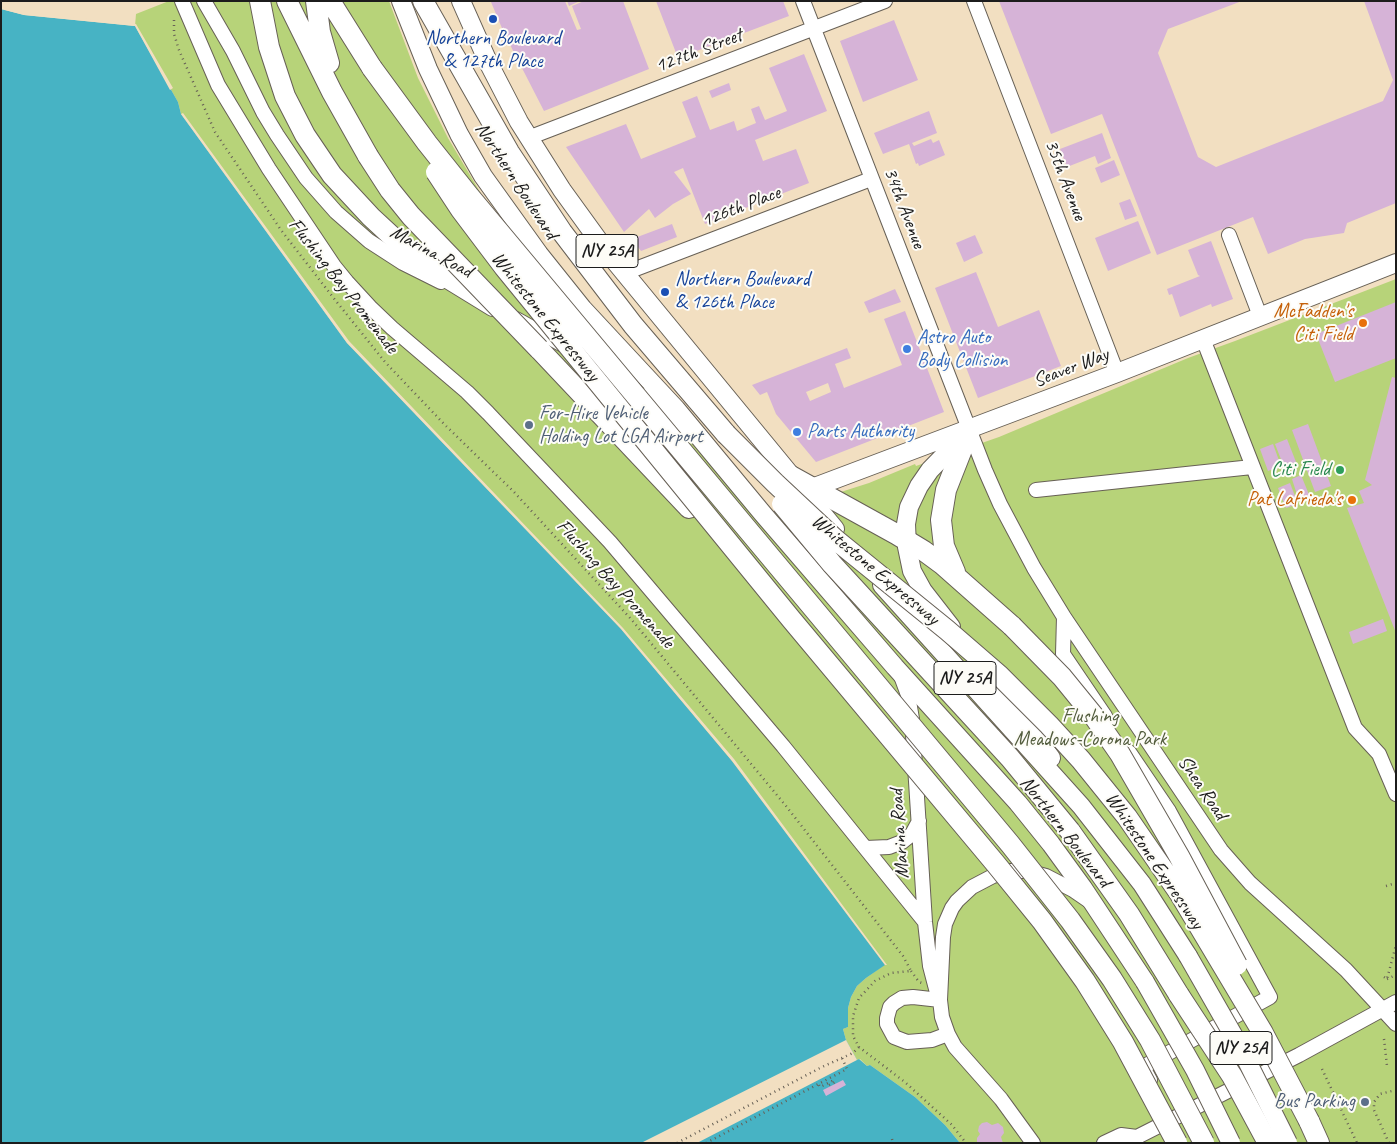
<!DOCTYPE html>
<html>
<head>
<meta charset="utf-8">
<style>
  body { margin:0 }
  #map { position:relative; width:1397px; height:1144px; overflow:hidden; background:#f2dfc1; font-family:Caveat,sans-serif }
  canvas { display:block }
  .frame { position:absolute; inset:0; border:2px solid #1c1c1c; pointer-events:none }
</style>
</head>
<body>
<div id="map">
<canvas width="1397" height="1144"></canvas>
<div class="frame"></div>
</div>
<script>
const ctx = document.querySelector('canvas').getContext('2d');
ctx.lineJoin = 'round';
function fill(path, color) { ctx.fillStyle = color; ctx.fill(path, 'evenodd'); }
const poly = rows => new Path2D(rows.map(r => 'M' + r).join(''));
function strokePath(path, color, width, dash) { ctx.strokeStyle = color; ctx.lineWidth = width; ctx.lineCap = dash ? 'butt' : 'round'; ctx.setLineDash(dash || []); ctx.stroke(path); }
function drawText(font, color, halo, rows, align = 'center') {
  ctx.font = font + ' Caveat,sans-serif'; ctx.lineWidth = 4; ctx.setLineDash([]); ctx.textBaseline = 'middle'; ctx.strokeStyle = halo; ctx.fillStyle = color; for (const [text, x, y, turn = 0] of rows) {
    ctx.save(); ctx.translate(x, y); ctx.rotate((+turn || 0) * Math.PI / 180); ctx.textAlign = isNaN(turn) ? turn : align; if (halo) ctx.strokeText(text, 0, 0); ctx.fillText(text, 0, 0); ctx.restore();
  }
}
fill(poly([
  [169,1,389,1,418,78,448,138,483,197,586,329,631,372,756,519,869,483,915,464,916,466,999,437,1188,358,1235,341,1396,279,1396,1143,960,1143,945,1125,915,1097,870,1065,867,1066,860,1059,857,1060,846,1040,843,1029,848,1027,848,1008,851,997,857,986,866,978,884,965,347,343,181,114,178,102,135,26,136,14]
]), '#b7d379');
fill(poly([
  [1,9,24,15,135,26,178,102,181,114,347,343,621,629,732,761,885,965,866,978,857,986,851,997,848,1008,848,1027,843,1029,846,1040,857,1060,859,1059,867,1066,870,1065,915,1097,945,1125,960,1143,1,1143]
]), '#47b3c4');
fill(poly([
  [1,7,24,12,136,24,173,88,170,90,135,26,24,15,1,9],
  [183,113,349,341,623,628,734,759,887,965,885,965,732,761,621,629,347,343,181,114],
  [846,1040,857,1060,697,1143,641,1143]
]), '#f2dfc1');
fill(poly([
  [565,1,577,30,581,29,572,6,584,1,623,1,649,69,544,111,504,33,491,2],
  [567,1,580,1,569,6],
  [656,1,783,1,789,16,678,58],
  [999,1,1242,1,1168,29,1158,53,1198,157,1216,167,1383,101,1393,80,1364,1,1396,1,1396,203,1347,223,1344,233,1305,239,1268,254,1253,217,1157,255,1102,114,1051,134],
  [894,20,918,80,863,102,840,41],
  [804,54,827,111,755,140,763,161,796,149,809,183,705,224,683,168,674,172,691,194,673,204,655,218,649,209,624,232,566,147,626,124,641,159,696,137,682,102,697,96,710,130,734,121,737,131,756,123,751,109,759,106,765,120,787,111,769,68],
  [729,83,731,90,712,98,709,91],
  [929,111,937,133,912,143,914,146,931,139,933,143,939,140,945,155,919,166,918,163,916,164,909,144,883,154,874,133],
  [1102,133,1111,158,1098,164,1095,156,1067,167,1060,149],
  [1114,160,1120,175,1101,183,1095,168],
  [1130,199,1137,216,1125,220,1119,203],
  [1138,221,1151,253,1108,271,1095,238],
  [672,224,677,237,641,251,632,239],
  [975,235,983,253,964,262,956,243],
  [1211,241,1233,299,1212,307,1211,304,1180,317,1172,294,1169,295,1167,289,1200,276,1198,275,1188,250],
  [976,272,998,327,1039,310,1061,366,978,398,935,288],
  [895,289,901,302,869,313,864,302],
  [1396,302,1396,358,1335,382,1316,334],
  [905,311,944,412,816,462,776,414,767,392,760,395,752,385,847,348,851,358,835,364,844,388,902,365,884,319],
  [828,383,831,392,810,401,806,392],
  [1392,377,1396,378,1396,633,1347,508,1364,503,1359,491,1372,485,1365,480],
  [1308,424,1331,486,1315,492,1292,430],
  [1287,439,1296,462,1284,467,1275,444],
  [1273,444,1281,466,1268,471,1260,449],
  [1301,475,1310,497,1299,501,1292,479],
  [1290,483,1298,504,1286,508,1278,488],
  [1383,619,1387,631,1353,644,1349,632],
  [843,1080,846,1085,826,1096,823,1090],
  [987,1122,992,1125,998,1123,1003,1127,1004,1133,1001,1137,1003,1143,977,1143,977,1138,980,1134,978,1131,979,1126,982,1123]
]), '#d6b3d7');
const minor = poly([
  [182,1,218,85,269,169,334,266,347,282,370,307,392,328,467,392,488,413,610,542,783,746,925,922],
  [204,1,233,51,263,112,277,135,306,178,336,212,369,241,403,263,441,282],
  [803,1,985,470,1000,504,1034,568,1064,617,1221,850,1250,883,1346,970,1396,1024],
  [974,1,1117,373],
  [528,138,885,1],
  [1229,235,1260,316],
  [625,273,871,179],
  [516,319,563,345],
  [1203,339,1355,728,1379,754,1396,794],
  [642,395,661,409,686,431],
  [1036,490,1252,467],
  [1064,617,1063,654,1105,716],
  [901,676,908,695,912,719,925,922,930,966,936,989],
  [1129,752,1169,811,1270,997,1143,1067,1150,1080],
  [866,848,889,847,902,842,912,834,919,821],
  [940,1000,913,997,902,998,894,1003,890,1007,887,1018,887,1024,894,1037,907,1042,932,1040,948,1034],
  [1033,1143,1001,1099,955,1047,948,1034,942,1017,940,1000,943,937,945,924,952,908,957,901,972,887,993,876,1010,871,1027,871,1046,876,1073,890,1089,901],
  [1104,1143,1121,1135,1137,1137],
  [1134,1143,1137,1137,1299,1055,1396,1002]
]);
const major = poly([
  [401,1,428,69,459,134,483,176,539,254,583,309,676,409,763,514,895,667,1018,803,1051,844,1083,888,1145,982],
  [461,1,489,64,519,122,562,190,604,248,835,529],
  [804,491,1117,373,1396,263],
  [882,585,1081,806,1142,884,1188,956],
  [951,627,923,591,912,571,907,547,906,524,909,507,919,486,930,470,967,432],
  [992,679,1051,758]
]);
const highway = poly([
  [260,1,269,47,285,96,305,135,332,175,371,217,398,242,436,271,493,306],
  [287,1,332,92,368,156],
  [316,1,320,32,329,63],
  [330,1,372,68],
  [423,1,509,152,562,232,633,325,726,434],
  [539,349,689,508],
  [791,476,896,534,924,551,943,565,1012,626],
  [955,572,944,546,941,520,946,490,970,429],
  [1070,831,1129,914,1179,995],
  [1309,1121,1319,1143]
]);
strokePath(minor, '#676056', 16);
strokePath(major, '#676056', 20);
strokePath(highway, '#676056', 22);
strokePath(poly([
  [174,20,174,34,179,50,215,132,281,230,332,296,385,362,445,425,514,492,631,619,786,806,903,956,911,971,891,973,875,981,859,998,853,1016,853,1036,859,1047,906,1083,952,1125,966,1143],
  [1386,886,1396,883],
  [911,971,919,982,922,983],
  [1384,977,1387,979,1396,945],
  [1387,979,1396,975],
  [1384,1039,1387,1066],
  [1322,1069,1357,1143],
  [819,1085,820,1087,834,1080],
  [829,1085,835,1082,834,1080],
  [892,1139,893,1143],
  [677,1143,822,1067,853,1053,859,1047],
  [706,1143,847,1069,842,1058],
  [1389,1143,1374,1110,1374,1102,1380,1094,1396,1090]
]), '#676056', 2.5, [1, 4]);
strokePath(minor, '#fff', 14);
strokePath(major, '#fff', 18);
strokePath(highway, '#fff', 20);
const majorBridge = poly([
  [1188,956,1240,1047,1288,1143],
  [1145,982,1195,1070,1231,1143]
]);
const highwayBridge = poly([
  [372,68,427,143,470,197,1010,844,1070,920,1112,979,1150,1040,1204,1143],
  [368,156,390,190,411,216,539,349],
  [436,172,461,210,504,267,791,619,995,863,1042,921,1085,981,1123,1042,1177,1143],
  [726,434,775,483,836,540,947,630,999,675,1049,725,1081,760,1127,817,1180,894,1263,1033,1309,1121],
  [782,504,832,564,1010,758,1070,831],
  [1012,626,1062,677,1093,715,1120,754,1179,856,1237,965],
  [1179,995,1232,1076,1268,1143]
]);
strokePath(majorBridge, '#676056', 20, []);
strokePath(highwayBridge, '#676056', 22, []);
strokePath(majorBridge, '#fff', 18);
strokePath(highwayBridge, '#fff', 20);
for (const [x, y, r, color] of [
  [493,19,5,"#1a4fb4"],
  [665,292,5,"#1a4fb4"],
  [1363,323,5,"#e8710a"],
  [907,349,5,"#3f7fe0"],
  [529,425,5,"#5c6f8a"],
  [797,432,5,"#3f7fe0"],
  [1340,470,5,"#2e9e5b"],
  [1352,500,5,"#e8710a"],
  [1365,1102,5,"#5c6f8a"]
]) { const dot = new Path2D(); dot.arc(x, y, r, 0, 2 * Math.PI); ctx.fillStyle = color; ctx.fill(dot); strokePath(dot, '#fdfcf7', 2); }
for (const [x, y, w] of [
  [607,251,62],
  [965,678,62],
  [1241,1048,62]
]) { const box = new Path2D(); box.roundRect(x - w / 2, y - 16.5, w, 33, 4); ctx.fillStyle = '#fdfcf7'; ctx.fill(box); strokePath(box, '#1c1c1c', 1); }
drawText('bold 19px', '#1c1c1c', null, [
  ["NY 25A",607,251],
  ["NY 25A",965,678],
  ["NY 25A",1241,1048]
]);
drawText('20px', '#164399', '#fdfcf7', [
  ["Northern Boulevard",493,39],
  ["& 127th Place",493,62],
  ["Northern Boulevard",675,280,"left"],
  ["& 126th Place",675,303,"left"]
]);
drawText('20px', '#1c1c1c', '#fdfcf7', [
  ["127th Street",699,51,-21],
  ["35th Avenue",1065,180,69],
  ["Northern Boulevard",516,181,57],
  ["126th Place",741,207,-21],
  ["34th Avenue",904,208,69],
  ["Marina Road",431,252,28],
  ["Flushing Bay Promenade",343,286,52],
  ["Whitestone Expressway",545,317,51],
  ["Seaver Way",1071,368,-21],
  ["Whitestone Expressway",875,570,40],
  ["Flushing Bay Promenade",615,584,48],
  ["Shea Road",1202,788,56],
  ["Northern Boulevard",1065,832,52],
  ["Marina Road",900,834,-94],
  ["Whitestone Expressway",1154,861,56]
]);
drawText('20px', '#c56008', '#fdfcf7', [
  ["McFadden's",1353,312],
  ["Citi Field",1353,335],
  ["Pat Lafrieda's",1342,500]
], 'right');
drawText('20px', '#366cbe', '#fdfcf7', [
  ["Astro Auto",917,338],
  ["Body Collision",917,361],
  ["Parts Authority",807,432]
], 'left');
drawText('20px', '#4e5e75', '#fdfcf7', [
  ["For-Hire Vehicle",539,414],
  ["Holding Lot LGA Airport",539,437],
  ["Bus Parking",1355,1102,"right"]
], 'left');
drawText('20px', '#27864d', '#fdfcf7', [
  ["Citi Field",1330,470]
], 'right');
drawText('20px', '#525c3d', '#fdfcf7', [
  ["Flushing",1090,717],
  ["Meadows-Corona Park",1090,740]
]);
</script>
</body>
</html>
